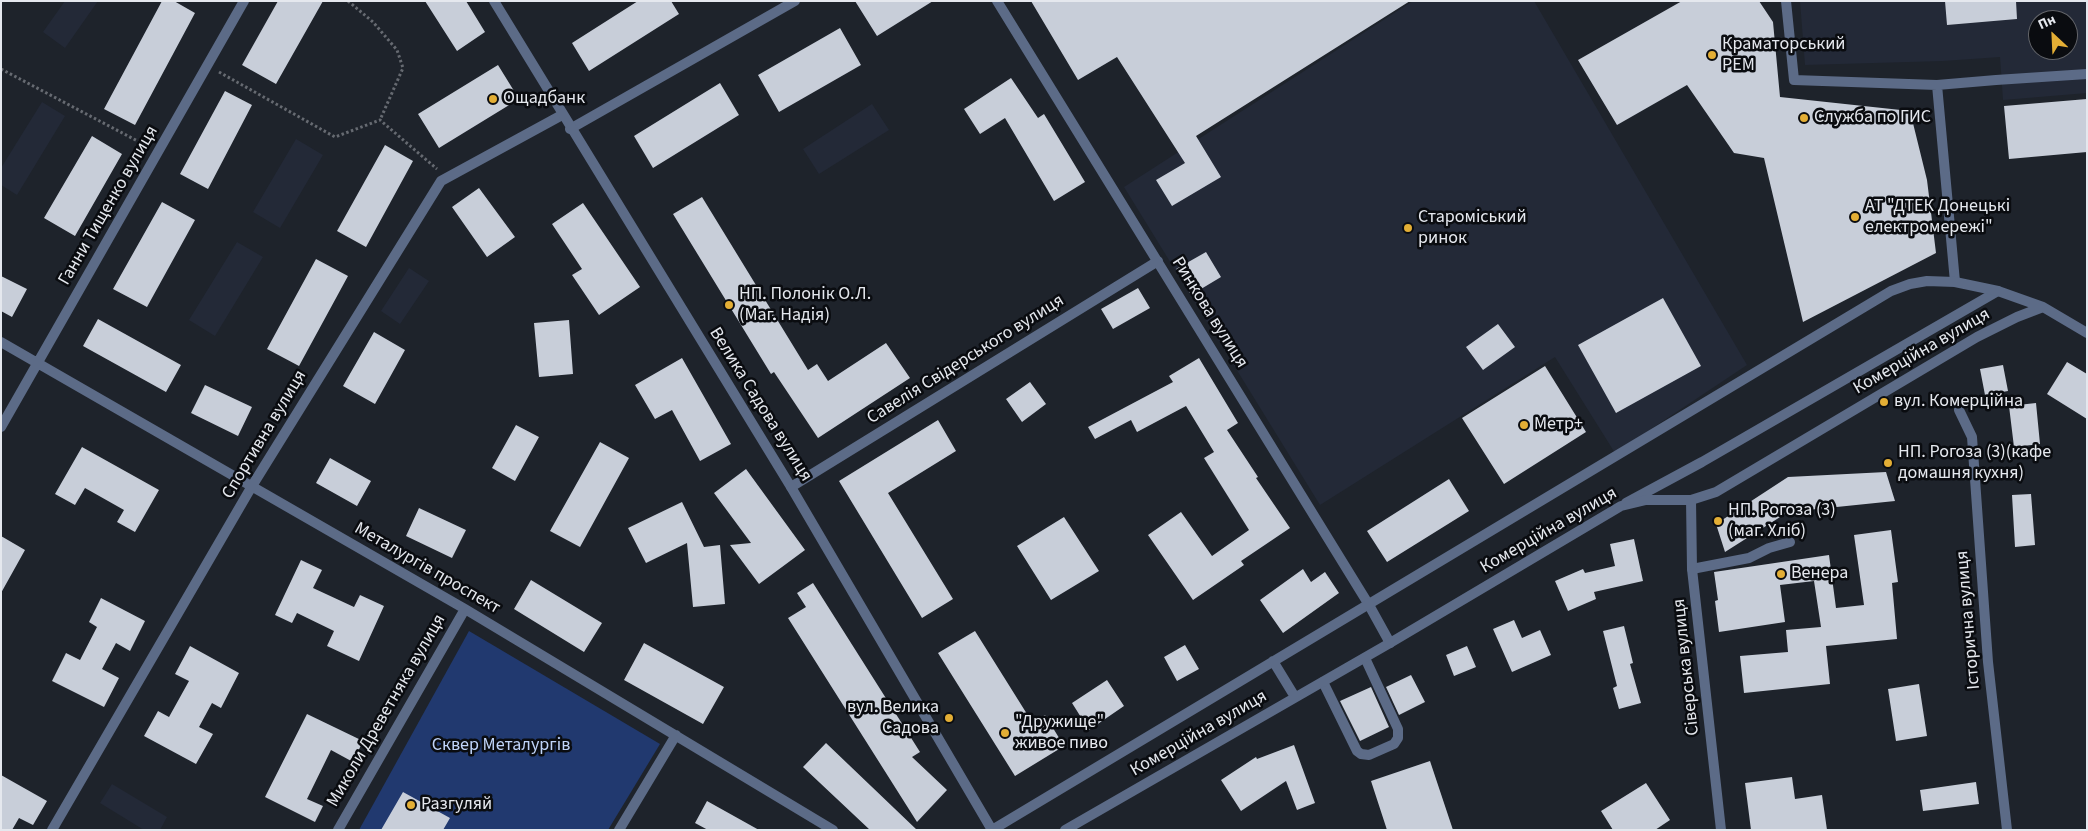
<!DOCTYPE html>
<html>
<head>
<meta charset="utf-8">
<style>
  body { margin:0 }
  #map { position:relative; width:2088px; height:831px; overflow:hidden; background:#1e232b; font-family:"Source Sans 3",sans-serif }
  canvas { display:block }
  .frame { position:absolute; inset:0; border:2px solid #e5e8ee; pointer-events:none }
  .north { position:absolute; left:2028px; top:10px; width:50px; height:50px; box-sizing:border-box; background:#0a0c10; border:1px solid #626469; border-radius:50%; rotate:335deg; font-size:14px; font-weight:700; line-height:20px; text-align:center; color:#e5e8ee }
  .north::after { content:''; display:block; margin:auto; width:18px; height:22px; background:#e3ae35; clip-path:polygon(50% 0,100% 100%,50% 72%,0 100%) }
</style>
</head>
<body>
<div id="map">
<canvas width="2088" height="831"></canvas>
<div class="frame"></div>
<div class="north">Пн</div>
</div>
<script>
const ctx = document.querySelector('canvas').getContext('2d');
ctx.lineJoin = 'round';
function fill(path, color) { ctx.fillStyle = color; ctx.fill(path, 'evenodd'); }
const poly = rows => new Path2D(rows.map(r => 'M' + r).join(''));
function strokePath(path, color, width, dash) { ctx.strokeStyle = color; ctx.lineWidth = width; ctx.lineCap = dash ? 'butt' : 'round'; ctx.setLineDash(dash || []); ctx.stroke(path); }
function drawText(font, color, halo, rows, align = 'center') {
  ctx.font = font + ' "Source Sans 3",sans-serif'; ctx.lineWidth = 5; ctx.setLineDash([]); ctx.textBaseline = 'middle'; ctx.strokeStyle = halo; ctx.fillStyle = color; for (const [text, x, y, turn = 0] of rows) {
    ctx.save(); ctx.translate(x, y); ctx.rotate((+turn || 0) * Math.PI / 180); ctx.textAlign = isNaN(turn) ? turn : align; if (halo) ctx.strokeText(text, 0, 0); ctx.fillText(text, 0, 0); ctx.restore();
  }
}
fill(poly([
  [65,1,98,1,65,48,43,32],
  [1413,1,1534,1,1747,365,1615,453,1555,357,1320,505,1124,187],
  [1800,1,2087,1,2087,93,2003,100,2000,57,1943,61,1805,65],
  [2038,20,2068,20,2068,50,2038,50],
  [42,102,65,116,17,195,1,185,1,168],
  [872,104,889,130,819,174,803,149],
  [296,139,323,155,280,228,253,212],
  [237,242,263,257,215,336,189,320],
  [409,268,429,281,400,324,381,311],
  [112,784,167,817,160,830,144,830,100,803]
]), '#232937');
fill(poly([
  [469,631,660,744,608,830,359,830]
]), '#21396f');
fill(poly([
  [162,1,174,1,195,13,135,125,104,109],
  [278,1,323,1,276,84,242,65],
  [425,1,466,1,485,32,457,51],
  [638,1,671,1,679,14,589,71,572,43],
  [855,1,933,1,877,36],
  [1031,1,1410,1,1196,136,1221,177,1172,206,1156,180,1185,163,1117,57,1078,80],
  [1682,1,1759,1,1773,22,1780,97,1910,111,1927,180,1936,253,1803,322,1764,158,1734,153,1687,85,1617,125,1578,60],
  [1945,1,2016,1,2017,19,1947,25],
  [840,28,861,65,779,112,758,75],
  [498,65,519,99,439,148,418,114],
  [1011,78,1038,118,1044,114,1085,182,1054,201,1005,118,980,134,964,109],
  [720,83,739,115,653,168,634,136],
  [225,91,252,105,208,189,180,174],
  [2087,99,2087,152,2009,159,2004,106],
  [92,136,122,154,75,236,44,218],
  [385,145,413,161,366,247,337,231],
  [479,188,515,237,487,257,452,207],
  [702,197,808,370,817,364,828,381,886,343,910,378,818,438,774,372,771,374,673,214],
  [162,202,195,220,147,307,113,289],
  [583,203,640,287,599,315,572,275,582,269,552,224],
  [1206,252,1221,277,1191,295,1176,269],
  [316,259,348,276,299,366,267,349],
  [1,276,27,289,12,317,1,311],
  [1138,288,1150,308,1113,329,1101,309],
  [1663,298,1701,366,1616,413,1578,345],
  [98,319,181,365,166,392,83,346],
  [569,320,573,374,539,377,534,323],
  [1498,324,1515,347,1483,370,1466,347],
  [374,332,405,350,375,404,343,386],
  [682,358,731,444,700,461,672,410,655,419,635,385],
  [1199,358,1238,423,1227,430,1258,477,1256,478,1290,528,1241,561,1244,565,1193,600,1148,535,1181,512,1212,556,1249,530,1204,458,1214,452,1186,406,1137,432,1131,420,1095,439,1088,427,1173,382,1169,376],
  [2067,362,2087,374,2087,419,2047,394],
  [2003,365,2008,391,1985,395,1980,369],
  [1545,366,1586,432,1504,484,1462,418],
  [1030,382,1046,404,1022,422,1006,399],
  [205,385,252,407,238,436,191,413],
  [2036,403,2040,444,2014,447,2009,406],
  [938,420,956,451,888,493,953,599,922,618,839,481],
  [516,425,539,437,515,481,492,468],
  [600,442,629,458,580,547,550,531],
  [82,447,159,490,135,532,117,522,124,510,85,488,75,505,55,494],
  [330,458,371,481,357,506,316,483],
  [746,469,805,550,759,584,730,545,751,543,714,493],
  [1886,472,1895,501,1788,512,1725,552,1716,524,1788,477],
  [1449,479,1469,511,1387,562,1367,531],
  [2031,494,2035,545,2015,547,2012,495],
  [682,502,704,547,720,545,725,604,693,607,687,543,646,563,628,528],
  [419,508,466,530,452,558,406,536],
  [1064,517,1099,571,1051,600,1017,546],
  [1891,530,1898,582,1892,583,1897,639,1826,646,1830,684,1744,693,1740,656,1788,652,1786,630,1821,627,1814,581,1780,585,1785,622,1719,632,1715,601,1718,600,1714,572,1829,555,1836,608,1864,605,1854,535],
  [1,536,25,550,1,593],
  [1634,539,1643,581,1594,592,1596,599,1568,611,1555,581,1583,569,1585,573,1615,566,1610,544],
  [301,560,322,570,313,588,354,607,360,595,384,606,359,661,327,646,334,631,297,613,292,623,275,615],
  [1303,569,1311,582,1325,572,1339,593,1283,633,1260,600],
  [531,580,602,623,584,652,514,609],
  [813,583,920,752,912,757,947,790,917,822,788,618,806,607,797,593],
  [101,598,145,621,130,651,116,643,102,669,119,678,104,707,52,681,66,653,80,660,97,627,89,622],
  [1514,620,1522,638,1540,630,1551,655,1512,672,1493,629],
  [1624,626,1633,663,1630,664,1641,703,1619,709,1613,688,1617,686,1603,631],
  [975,631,1032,722,1045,715,1064,746,1015,776,938,653],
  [644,643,724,687,703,724,624,680],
  [1185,645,1199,669,1177,681,1164,657],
  [190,646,239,673,221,708,212,703,199,727,213,734,196,764,144,736,158,711,169,717,189,681,175,674],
  [1467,646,1476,667,1454,676,1446,655],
  [1411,675,1425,702,1399,715,1386,687],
  [1107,680,1124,706,1089,730,1072,703],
  [1919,684,1927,736,1896,741,1888,689],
  [1371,687,1389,727,1360,741,1340,701],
  [307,714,363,741,353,762,331,750,307,799,323,806,315,822,265,797],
  [826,743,917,830,870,830,803,767],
  [1294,745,1315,803,1297,810,1286,781,1241,811,1221,780,1256,757,1257,759],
  [1430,761,1453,830,1387,830,1371,781],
  [1,775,47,801,33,825,19,818,12,830,1,830],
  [1792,777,1795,799,1822,795,1827,830,1751,830,1745,783],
  [1976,782,1979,804,1923,811,1920,790],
  [1646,783,1670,820,1655,830,1613,830,1601,811],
  [403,792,450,818,443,830,381,830],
  [707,801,759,830,708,830,695,823]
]), '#c8ced9');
strokePath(poly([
  [348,1,373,22,397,50,403,68,380,120],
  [1,69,147,146],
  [219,72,335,137,380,120,437,169]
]), '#666a71', 3, [2.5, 2.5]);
strokePath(poly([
  [1626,503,1702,462,1998,291],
  [1692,569,1749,558,1769,548,1790,542],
  [1323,682,1357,751,1361,754,1369,755,1394,744,1398,738,1398,729,1365,658]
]), '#5c6b87', 10);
strokePath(poly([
  [997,1,1369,605,1390,643],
  [1786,1,1794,80,1937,85,1996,80,2087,74],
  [1937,85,1955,282],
  [570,129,795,1],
  [1,342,465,609,833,830],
  [1959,410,1972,437,1988,662,2007,830],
  [1,427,244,1],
  [791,487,1158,261],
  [52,830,252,486,441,181,562,115],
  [338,830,465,609],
  [619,830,676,735]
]), '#5c6b87', 10);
strokePath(poly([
  [494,1,791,487,992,830],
  [1691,500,1692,569,1721,830],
  [1273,661,1295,697],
  [992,830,1891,291,1910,284,1927,281,1955,282,1998,291,2043,307,2087,333],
  [1065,830,1390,643,1621,506,1646,500,1691,500,1716,492,1977,337,2017,317,2043,307]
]), '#5c6b87', 10);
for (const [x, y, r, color] of [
  [1712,55,5,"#e3ae35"],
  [493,99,5,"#e3ae35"],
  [1804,118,5,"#e3ae35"],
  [1855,217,5,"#e3ae35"],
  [1408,228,5,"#e3ae35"],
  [729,305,5,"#e3ae35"],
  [1884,402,5,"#e3ae35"],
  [1524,425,5,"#e3ae35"],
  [1888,463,5,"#e3ae35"],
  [1718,521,5,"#e3ae35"],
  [1781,574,5,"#e3ae35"],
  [949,718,5,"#e3ae35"],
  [1005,733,5,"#e3ae35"],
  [411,805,5,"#e3ae35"]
]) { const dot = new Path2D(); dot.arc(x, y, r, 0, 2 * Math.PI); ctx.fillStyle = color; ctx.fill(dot); strokePath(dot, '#0a0c10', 2); }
drawText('18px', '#e5e8ee', '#0a0c10', [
  ["Краматорський",1722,45],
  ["РЕМ",1722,66],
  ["Ощадбанк",503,99],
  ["Служба по ГИС",1814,118],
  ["АТ \"ДТЕК Донецькі",1865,207],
  ["електромережі\"",1865,228],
  ["Староміський",1418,218],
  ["ринок",1418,239],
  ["НП. Полонік О.Л.",739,295],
  ["(Маг. Надія)",739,316],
  ["вул. Комерційна",1894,402],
  ["Метр+",1534,425],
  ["НП. Рогоза (3)(кафе",1898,453],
  ["домашня кухня)",1898,474],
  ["НП. Рогоза (3)",1728,511],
  ["(маг. Хліб)",1728,532],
  ["Венера",1791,574],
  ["вул. Велика",939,708,"right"],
  ["Садова",939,729,"right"],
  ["\"Дружище\"",1015,723],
  ["живое пиво",1015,744],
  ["Разгуляй",421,805]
], 'left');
drawText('18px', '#e5e8ee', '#0a0c10', [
  ["Ганни Тищенко вулиця",109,206,-60],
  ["Ринкова вулиця",1209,313,58],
  ["Комерційна вулиця",1922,352,-30],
  ["Савелія Свідерського вулиця",966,360,-32],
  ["Велика Садова вулиця",760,405,58],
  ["Спортивна вулиця",265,435,-59],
  ["Комерційна вулиця",1549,531,-30],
  ["Металургів проспект",427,569,30],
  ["Історична вулиця",1969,620,-95],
  ["Сіверська вулиця",1687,667,-96],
  ["Миколи Древетняка вулиця",387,711,-60],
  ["Комерційна вулиця",1199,734,-30]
]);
drawText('18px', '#c0d4f9', '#0a0c10', [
  ["Сквер Металургів",501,746]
]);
</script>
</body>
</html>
